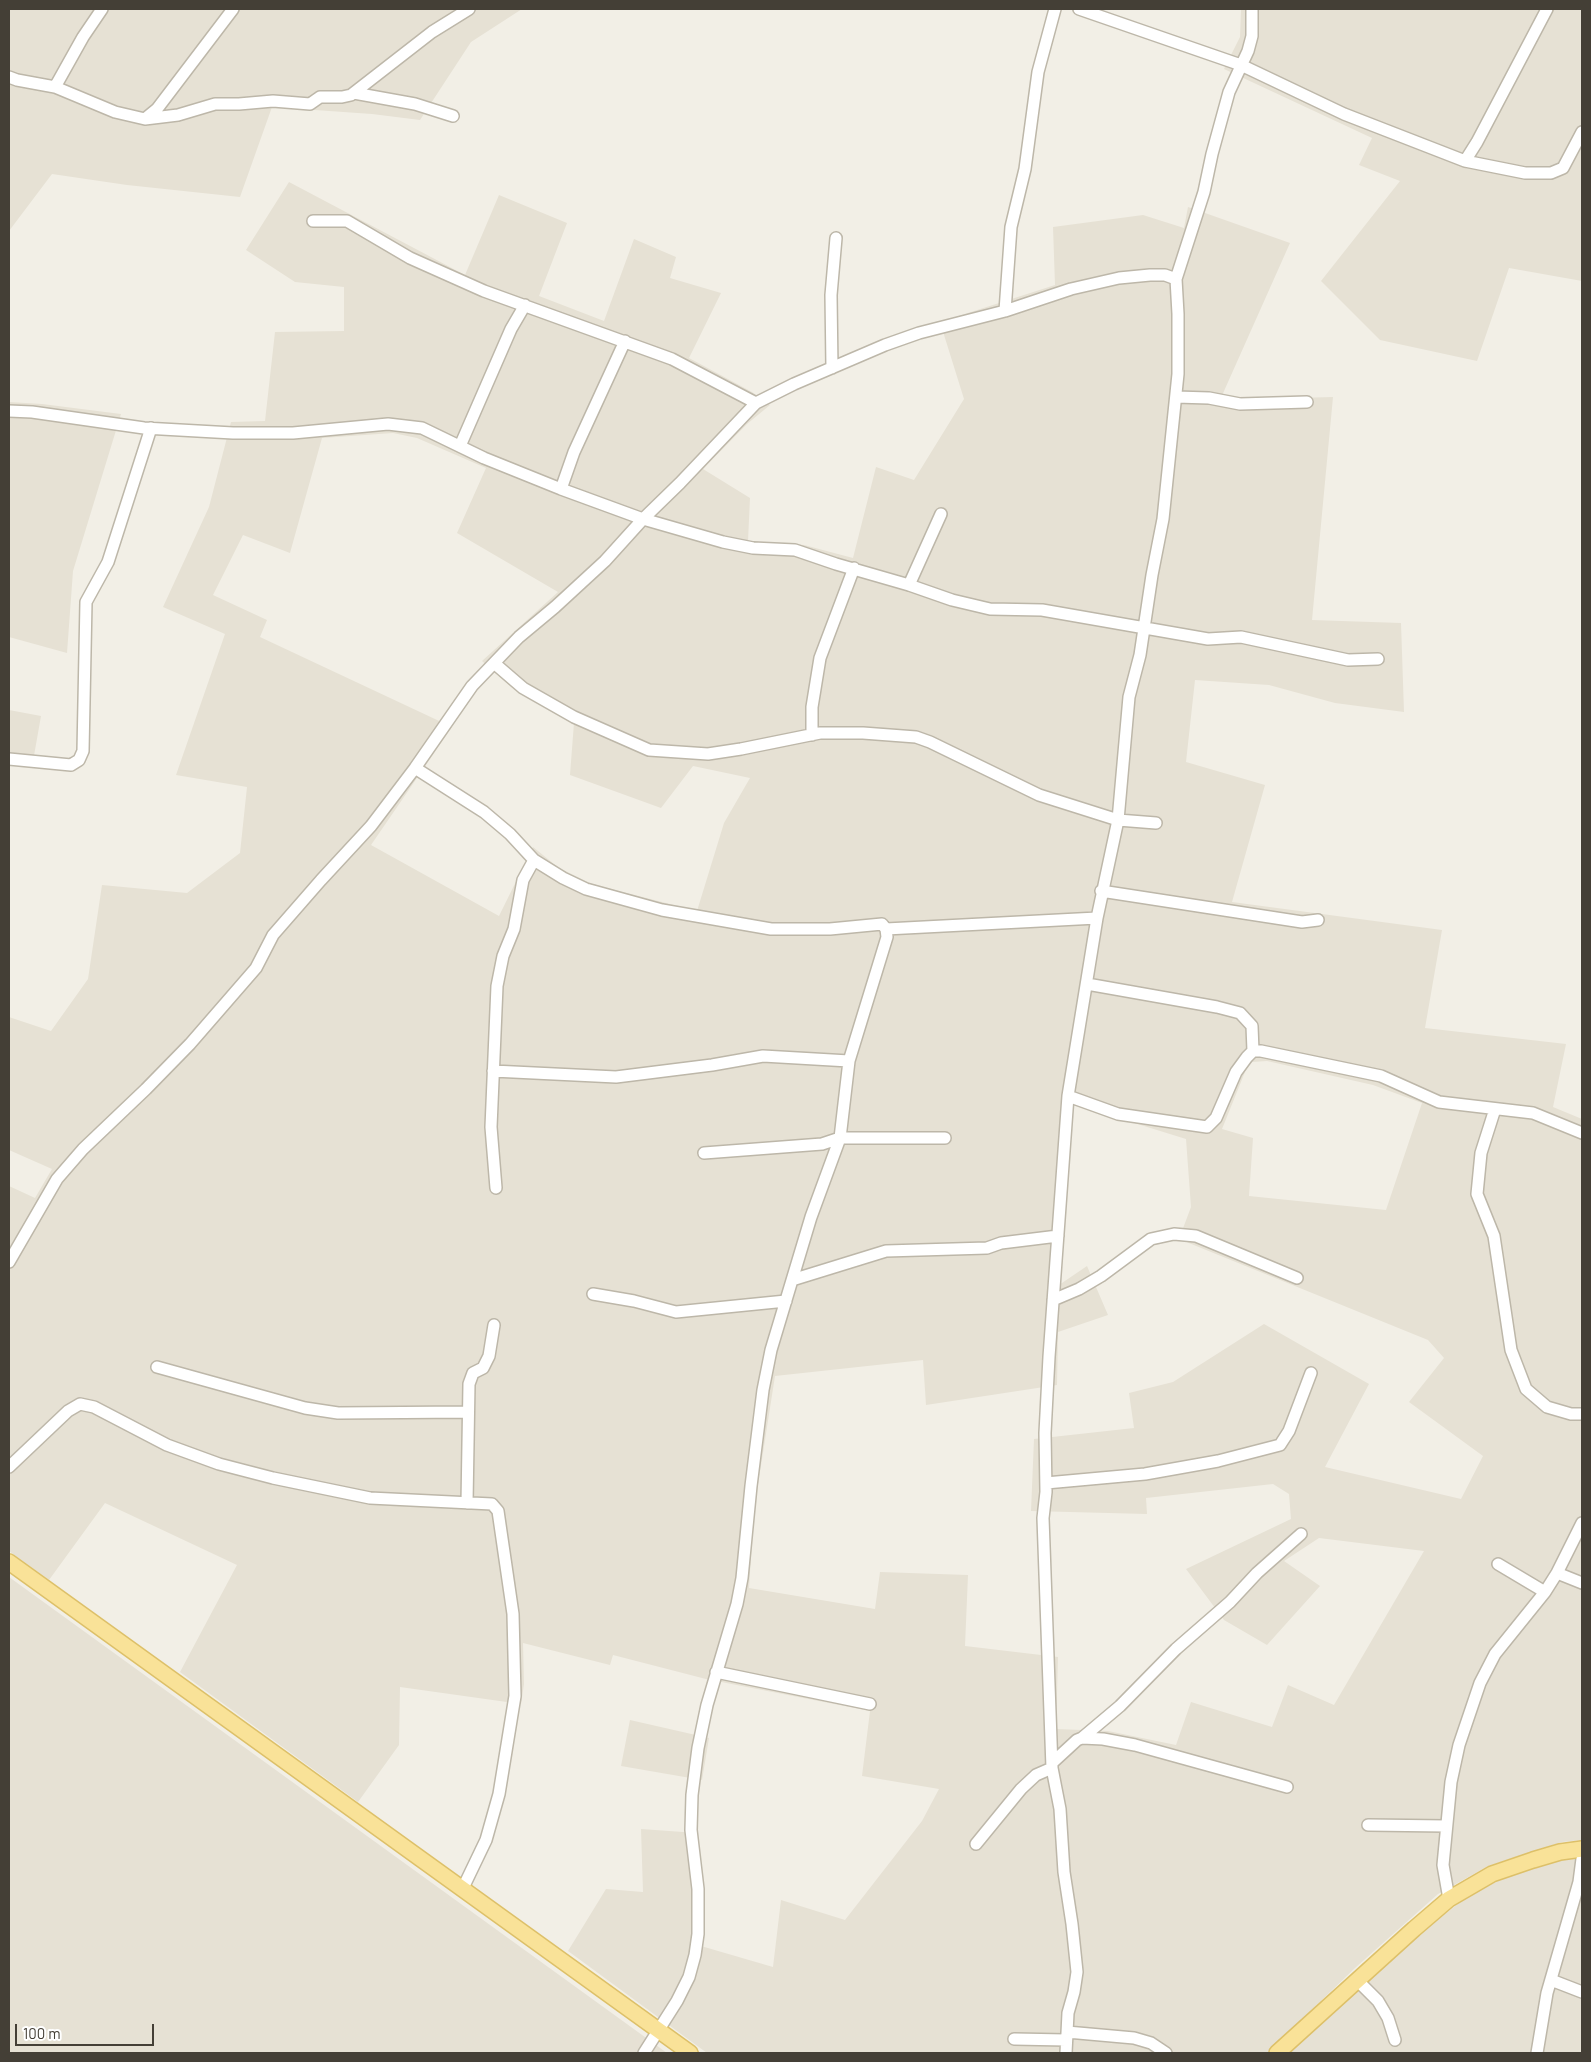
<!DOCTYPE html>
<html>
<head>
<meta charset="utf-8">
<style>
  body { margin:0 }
  #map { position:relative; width:1591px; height:2062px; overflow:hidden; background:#f2efe6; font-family:Barlow,sans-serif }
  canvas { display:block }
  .frame { position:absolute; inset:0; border:10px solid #443f36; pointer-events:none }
  .scale { position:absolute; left:15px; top:2024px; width:139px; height:22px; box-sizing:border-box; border:2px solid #443f36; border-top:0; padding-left:6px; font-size:15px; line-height:18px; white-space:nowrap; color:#443f36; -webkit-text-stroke:4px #fff; paint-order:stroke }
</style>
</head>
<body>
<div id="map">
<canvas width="1591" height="2062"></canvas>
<div class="frame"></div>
<div class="scale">100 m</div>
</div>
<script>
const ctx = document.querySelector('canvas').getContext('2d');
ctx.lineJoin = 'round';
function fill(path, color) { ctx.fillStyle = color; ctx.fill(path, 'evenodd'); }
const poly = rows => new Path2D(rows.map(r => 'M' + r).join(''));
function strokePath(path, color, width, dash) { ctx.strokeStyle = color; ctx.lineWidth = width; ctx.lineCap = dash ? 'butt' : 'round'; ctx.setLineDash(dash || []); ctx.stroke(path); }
fill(poly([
  [9,9,522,9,471,42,420,120,372,114,272,107,240,197,127,185,52,174,9,231],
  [1241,9,1582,9,1582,281,1509,268,1477,361,1380,340,1321,281,1400,181,1359,165,1372,138,1224,69,1240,37],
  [289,182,465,275,499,195,567,223,539,296,604,321,634,239,676,257,670,278,721,293,689,358,752,392,770,405,747,424,703,469,750,498,748,541,804,545,853,558,876,467,914,480,964,399,940,322,1055,285,1053,227,1143,215,1184,228,1188,207,1290,243,1220,400,1333,397,1312,620,1401,623,1404,712,1335,703,1269,685,1195,680,1186,762,1265,785,1232,902,1442,930,1425,1028,1566,1044,1553,1107,1582,1119,1582,1840,1562,1842,1488,1866,1438,1894,1355,1968,1267,2053,707,2053,568,1951,606,1889,643,1892,641,1829,697,1833,701,1946,773,1967,781,1900,845,1920,922,1821,939,1789,862,1776,870,1711,706,1679,613,1655,610,1665,523,1643,524,1684,521,1704,400,1687,399,1745,358,1802,180,1672,237,1565,105,1503,49,1580,9,1551,9,1186,35,1198,52,1169,9,1150,9,1017,51,1031,88,979,102,885,187,893,240,853,247,787,176,775,225,634,163,607,209,507,231,422,265,421,275,332,344,331,344,287,295,282,246,250],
  [393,433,417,438,486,468,457,533,558,592,482,661,511,687,574,723,570,775,661,808,693,766,750,778,724,823,697,911,592,884,559,868,533,847,499,916,371,845,452,727,260,637,267,620,213,595,243,535,290,553,322,438],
  [1267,1061,1373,1085,1422,1103,1386,1210,1249,1196,1253,1138,1222,1129,1247,1067,1252,1062],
  [1073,1104,1186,1139,1191,1207,1179,1239,1428,1340,1444,1358,1409,1402,1483,1456,1461,1499,1325,1467,1369,1384,1264,1324,1173,1382,1129,1393,1134,1428,1034,1439,1031,1511,1147,1514,1146,1498,1273,1484,1289,1494,1291,1519,1186,1569,1224,1620,1267,1645,1320,1586,1284,1561,1319,1538,1424,1551,1334,1705,1288,1685,1272,1727,1191,1702,1176,1745,1108,1731,1056,1729,1058,1657,965,1646,968,1575,880,1572,875,1609,749,1588,754,1510,775,1376,923,1360,926,1405,1057,1385,1058,1332,1108,1315,1087,1266,1059,1285],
  [9,402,42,404,121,414,73,571,67,653,9,637],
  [9,710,41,716,32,767,9,765],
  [9,1577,667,2053,9,2053],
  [630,1720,709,1738,702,1780,621,1766],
  [1582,1856,1582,2053,1289,2053,1340,2005,1431,1925,1469,1895,1517,1872,1561,1860]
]), '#e6e1d4');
const minor = poly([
  [1079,9,1241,65,1344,114,1465,161,1477,142,1547,9],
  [9,77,17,80,55,87,115,112,145,119,178,115,215,104,239,104,273,101,310,104,320,97,342,97,351,95,432,32,469,9],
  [55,87,83,37,102,9],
  [354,93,415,104,453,116],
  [146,118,157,109,233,9],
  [1465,161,1525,173,1551,173,1563,168,1582,132],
  [313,221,347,221,410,258,484,291,672,359,756,403],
  [1005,311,1011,227,1025,169,1038,72,1055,9],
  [832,368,831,295,836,238],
  [1176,397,1209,398,1240,404,1307,402],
  [9,411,32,412,144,428,233,433,293,433,388,424,422,428,484,458,561,489,643,519,723,542,753,548,795,550,836,564,909,585,952,600,990,609,1042,610,1208,639,1241,637,1348,660,1378,659],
  [460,446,511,329,525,305],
  [561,489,574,452,625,341],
  [909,585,941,514],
  [494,663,523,688,574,717,649,750,708,754,741,749,820,733,863,733,916,737,930,742,1039,795,1118,820,1156,823],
  [812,735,812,707,820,658,854,568],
  [9,759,71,765,79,760,83,751,86,602,108,562,151,428],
  [415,768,484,812,510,834,534,860,563,878,586,889,662,910,771,929,830,929,882,924,886,929,887,937,849,1061,840,1138,811,1217,771,1350,763,1390,751,1486,742,1578,737,1604,707,1705,698,1748,692,1795,691,1830,698,1889,698,1934,695,1955,689,1977,677,2001,644,2053],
  [1101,891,1302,922,1318,920],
  [886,929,1097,918],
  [1087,984,1217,1007,1240,1013,1252,1026,1253,1051],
  [493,1071,616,1077,712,1065,763,1056,849,1061],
  [1068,1096,1118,1114,1207,1127,1216,1118,1236,1072,1247,1057,1253,1051,1261,1051,1381,1076,1439,1102,1533,1113,1582,1133],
  [1495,1109,1481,1153,1477,1194,1494,1236,1511,1350,1526,1389,1547,1407,1571,1414,1582,1414],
  [704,1153,822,1144,840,1138,945,1138],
  [496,1188,491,1127,497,986,503,956,514,929,523,880,534,860],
  [9,1262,57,1179,83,1149,146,1089,190,1044,256,968,273,935,321,880,371,826,415,768,472,686,519,637,555,607,605,561,643,519,680,483,756,403,794,384,885,345,919,333,1005,311,1071,289,1119,278,1150,275,1165,275,1176,279],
  [792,1280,886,1251,987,1248,1001,1243,1058,1236],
  [593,1294,634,1301,676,1312,786,1301],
  [1053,1300,1079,1289,1101,1276,1151,1239,1174,1234,1196,1236,1297,1278],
  [157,1367,305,1408,338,1413,468,1412],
  [9,1467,68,1411,80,1404,94,1407,167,1445,219,1464,273,1478,370,1498,492,1504,498,1511,513,1614,515,1696,499,1794,486,1840,462,1890],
  [1046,1483,1145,1474,1218,1461,1280,1445,1289,1431,1311,1373],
  [467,1503,469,1384,473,1373,483,1368,489,1356,494,1325],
  [1498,1564,1545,1592],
  [1557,1573,1582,1583],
  [716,1672,870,1704],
  [1082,1738,1120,1706,1176,1649,1230,1602,1257,1573,1301,1534],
  [1052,1763,1077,1740,1082,1738,1103,1739,1135,1745,1287,1787],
  [1368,1825,1446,1826],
  [976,1844,1021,1789,1036,1775,1052,1768],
  [1449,1899,1443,1865,1451,1782,1459,1745,1480,1683,1495,1654,1545,1592,1557,1573,1582,1523],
  [1357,1980,1378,2001,1388,2018,1395,2040],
  [1551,1980,1582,1992],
  [1067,2032,1134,2038,1151,2043,1166,2053],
  [1014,2039,1066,2040],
  [1066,2053,1068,2013,1074,1992,1077,1972,1072,1924,1064,1872,1060,1809,1052,1768,1043,1518,1046,1492,1045,1433,1049,1357,1068,1096,1097,918,1118,820,1129,697,1140,655,1152,575,1163,519,1178,374,1178,314,1176,279,1204,192,1212,154,1229,92,1248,51,1252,36,1252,9],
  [1537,2053,1547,1993,1579,1882,1582,1859]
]);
const major = poly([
  [9,1562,690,2053],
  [1277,2053,1414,1929,1449,1899,1492,1874,1533,1860,1560,1852,1582,1849]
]);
strokePath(minor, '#bdb7a9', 14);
strokePath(major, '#ddc069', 18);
strokePath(minor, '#fff', 11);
strokePath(major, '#f9e298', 15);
</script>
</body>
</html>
